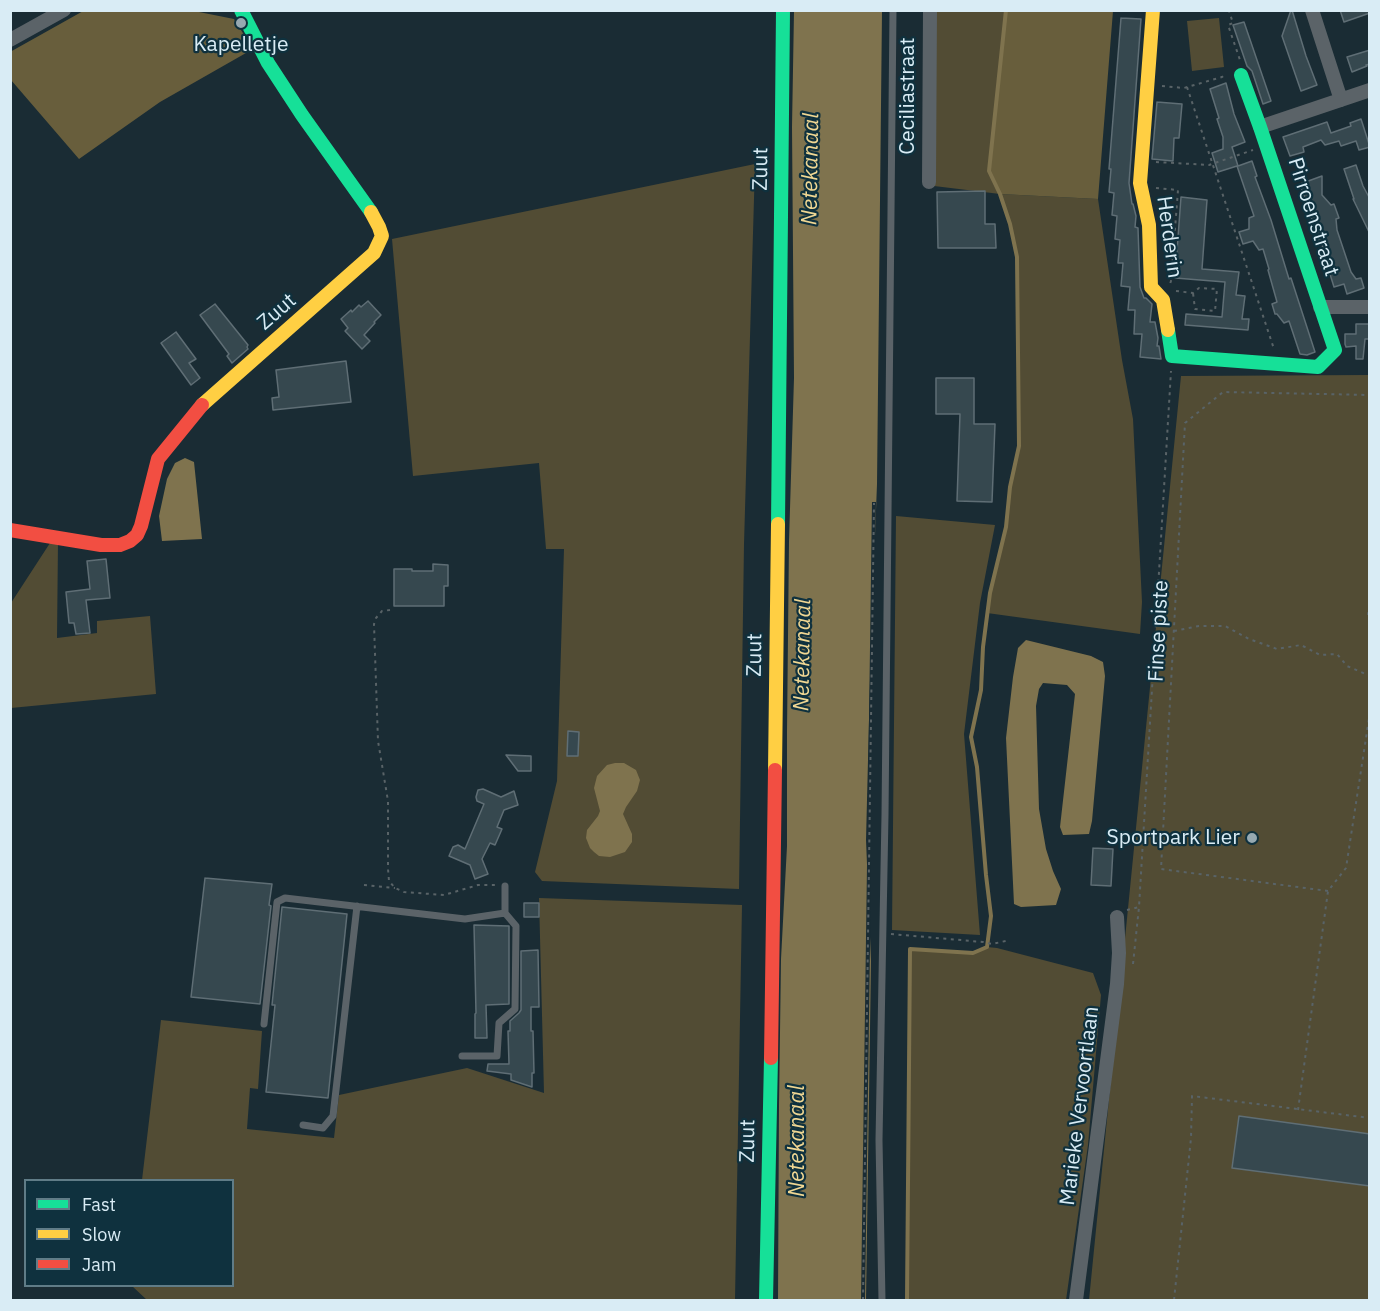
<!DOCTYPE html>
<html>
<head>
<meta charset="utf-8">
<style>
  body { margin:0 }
  #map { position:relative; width:1380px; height:1311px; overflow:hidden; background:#1a2c34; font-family:"IBM Plex Sans",sans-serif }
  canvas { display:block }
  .frame { position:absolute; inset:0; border:12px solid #d9ecf5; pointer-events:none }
  .legend { position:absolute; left:24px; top:1179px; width:210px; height:108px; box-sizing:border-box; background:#0f313e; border:2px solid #607c87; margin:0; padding:8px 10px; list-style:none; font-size:18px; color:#d9ecf5 }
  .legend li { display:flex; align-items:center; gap:12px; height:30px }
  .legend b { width:30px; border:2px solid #607c87 }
</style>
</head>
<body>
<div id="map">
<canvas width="1380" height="1311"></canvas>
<div class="frame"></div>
<ul class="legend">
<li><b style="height:8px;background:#16e098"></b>Fast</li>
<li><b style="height:8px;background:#ffcf43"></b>Slow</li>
<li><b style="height:8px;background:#f24e42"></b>Jam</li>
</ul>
</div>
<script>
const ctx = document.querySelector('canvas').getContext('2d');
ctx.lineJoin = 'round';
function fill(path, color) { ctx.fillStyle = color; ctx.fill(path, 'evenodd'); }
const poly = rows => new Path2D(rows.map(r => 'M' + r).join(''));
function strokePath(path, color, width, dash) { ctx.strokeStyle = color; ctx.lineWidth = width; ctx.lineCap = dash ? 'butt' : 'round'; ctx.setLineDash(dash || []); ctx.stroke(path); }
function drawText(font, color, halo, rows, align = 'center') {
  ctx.font = font + ' "IBM Plex Sans",sans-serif'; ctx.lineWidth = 4.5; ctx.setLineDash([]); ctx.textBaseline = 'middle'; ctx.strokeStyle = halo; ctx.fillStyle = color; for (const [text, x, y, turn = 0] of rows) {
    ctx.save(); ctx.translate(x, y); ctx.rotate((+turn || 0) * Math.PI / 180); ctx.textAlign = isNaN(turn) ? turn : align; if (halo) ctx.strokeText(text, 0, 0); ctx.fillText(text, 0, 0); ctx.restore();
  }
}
fill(poly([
  [933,11,1006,11,989,171,1000,194,1098,199,1122,360,1133,419,1142,602,1140,634,987,613,990,593,1006,527,1010,487,1019,446,1017,257,1010,224,1000,194,934,186],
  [1219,18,1224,67,1192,71,1187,21],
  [755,164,744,544,739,889,542,881,535,872,557,781,564,549,546,549,539,463,413,476,392,239],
  [1369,375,1369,1300,1089,1300,1181,376],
  [896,516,995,525,980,603,964,734,980,935,892,930],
  [58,542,57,638,97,633,97,621,150,616,156,694,11,708,11,603,50,543],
  [539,898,742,905,735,1300,147,1300,132,1286,232,1286,232,1180,142,1180,161,1020,262,1031,258,1089,250,1088,247,1129,334,1138,339,1095,467,1068,544,1093],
  [987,947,997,948,1093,973,1101,995,1088,1145,1066,1300,907,1300,910,949,973,953]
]), '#524c34');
fill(poly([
  [85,10,194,11,234,19,253,49,160,102,79,159,11,80,10,52],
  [1006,11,1113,11,1098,199,1000,194,989,171]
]), '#685e3c');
fill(poly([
  [794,11,882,11,877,484,871,640,866,840,871,961,866,1300,778,1300,779,1105,781,959,787,846,787,731,789,541,794,378,792,127],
  [185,458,194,462,202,539,162,541,159,516,167,479,175,463],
  [1026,640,1091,656,1103,662,1105,676,1092,821,1089,834,1063,835,1060,827,1075,694,1067,685,1043,683,1039,689,1036,706,1039,809,1046,849,1053,871,1061,889,1056,905,1021,907,1014,904,1006,738,1013,677,1018,648],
  [615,763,624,763,636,770,640,780,637,791,626,807,623,814,632,834,632,842,625,852,610,857,599,856,594,852,590,848,586,838,587,830,598,816,600,811,594,788,597,776,607,765]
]), '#7f734e');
fill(poly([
  [872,502,876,502,869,840,871,875,865,1300,861,1300]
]), '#1a2c34');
strokePath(poly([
  [907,1300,910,949,973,953,987,947,991,916,986,875,977,767,971,737,981,690,983,647,990,593,1006,527,1010,487,1019,446,1017,257,1010,224,1000,194,989,171,1006,10]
]), '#7f734e', 4);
const building = poly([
  [1291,10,1292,10,1306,56,1317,85,1301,91,1282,36,1291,10],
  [1340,10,1370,10,1370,13,1344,22,1340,10],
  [1121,18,1141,19,1129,183,1132,204,1133,204,1136,216,1135,227,1138,228,1140,287,1144,298,1146,298,1152,304,1150,322,1155,322,1158,338,1157,346,1159,346,1161,359,1140,357,1142,334,1134,334,1135,310,1128,310,1130,287,1121,286,1123,263,1118,263,1120,240,1115,239,1117,216,1112,215,1114,193,1109,192,1111,169,1109,169,1121,18],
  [1244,22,1271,101,1263,104,1252,71,1247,66,1233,25,1244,22],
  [1370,50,1370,64,1366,65,1367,66,1352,72,1347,57,1370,50],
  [1226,83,1234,114,1245,142,1232,147,1238,166,1252,161,1257,176,1255,177,1271,220,1289,279,1291,278,1315,352,1307,355,1300,354,1289,321,1284,323,1277,314,1275,314,1272,304,1277,302,1268,270,1269,269,1263,249,1259,250,1253,241,1243,244,1239,232,1249,229,1249,218,1254,216,1237,166,1218,172,1212,153,1223,149,1223,137,1217,119,1219,118,1210,89,1226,83],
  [1157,102,1182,104,1179,138,1174,138,1173,161,1152,159,1157,102],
  [1361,119,1370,147,1359,150,1356,141,1341,146,1339,141,1325,145,1321,140,1303,147,1304,152,1290,156,1283,137,1327,122,1331,133,1351,126,1350,123,1361,119],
  [1356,165,1363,186,1370,199,1370,234,1353,199,1354,199,1344,169,1356,165],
  [1322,176,1322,195,1331,205,1334,204,1339,218,1336,219,1337,230,1351,272,1356,279,1361,278,1364,288,1347,294,1344,284,1334,287,1329,271,1331,271,1326,257,1321,242,1320,243,1300,184,1322,176],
  [985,191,985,224,995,224,996,248,938,248,937,192,985,191],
  [1181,197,1207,200,1202,269,1239,272,1236,295,1245,296,1242,319,1249,319,1248,330,1185,325,1186,314,1222,317,1225,282,1175,278,1181,197],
  [368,301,381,315,374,322,375,323,364,335,370,341,362,349,345,331,348,328,341,319,351,310,352,312,359,305,361,307,368,301],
  [215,304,248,345,247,347,248,349,232,363,227,356,229,354,200,315,215,304],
  [1356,324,1370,324,1370,339,1365,339,1363,359,1356,359,1356,346,1346,347,1345,344,1345,334,1356,334,1356,324],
  [176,332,196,359,189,363,200,378,191,385,161,343,176,332],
  [346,361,351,402,273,410,272,398,279,397,276,370,346,361],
  [936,378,974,378,974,424,995,424,992,502,957,501,960,414,936,414,936,378],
  [106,559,110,598,86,600,90,633,76,634,74,623,69,623,66,592,90,589,87,561,106,559],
  [433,564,448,565,448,586,444,586,444,606,394,606,394,569,412,569,412,571,433,571,433,564],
  [568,731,579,732,578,756,567,756,568,731],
  [506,755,531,756,531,771,518,771,506,755],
  [483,789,501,797,514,791,518,805,504,810,497,827,502,829,495,845,490,843,482,859,488,874,475,879,470,865,449,856,453,847,458,845,465,849,484,804,477,801,476,797,478,790,483,789],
  [1093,848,1113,849,1111,886,1091,885,1093,848],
  [205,878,272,884,269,905,271,906,260,1004,191,997,205,878],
  [524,903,539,903,539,917,524,917,524,903],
  [282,907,347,914,328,1098,266,1092,275,1005,272,1005,282,907],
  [474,925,509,926,509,1004,486,1005,487,1038,475,1038,475,1014,476,1013,474,925],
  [538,950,539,1007,531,1007,531,1031,533,1031,534,1073,532,1073,532,1087,511,1080,511,1074,487,1071,488,1064,509,1064,508,1031,510,1031,510,1021,519,1013,521,1010,521,951,538,950],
  [1239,1116,1370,1134,1370,1186,1232,1168,1239,1116]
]);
fill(building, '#36484f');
strokePath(building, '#5f6e75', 1.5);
strokePath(poly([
  [1230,10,1229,11,1233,23,1228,25,1240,60],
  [1162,86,1184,88,1222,77,1226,74],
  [1187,87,1274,349],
  [1156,162,1209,165,1253,150],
  [1156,188,1178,190,1171,281,1170,284],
  [1176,291,1193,293,1199,288,1217,289,1215,311,1195,309,1193,293],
  [390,610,382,611,376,618,374,624,378,741,388,801,388,869,389,881,395,888,404,892,444,895,478,885,497,885],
  [1368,615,1370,602],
  [1174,631,1199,626,1225,626,1249,639,1277,649,1301,645,1320,655,1337,654,1347,666,1370,676],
  [364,885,395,888],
  [1328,891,1161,869,1185,423,1223,392,1370,395],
  [1127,910,1139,907],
  [891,934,983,942,992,944,1010,940],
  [1133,964,1139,907,1171,371],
  [1298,1110,1328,891,1346,868,1370,712],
  [863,1300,874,503],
  [1174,1300,1191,1138,1192,1096,1370,1118]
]), '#596367', 2, [3, 4.5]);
strokePath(poly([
  [264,1024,277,902,285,898,465,919,505,913,505,886],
  [462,1056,497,1056,499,1023,515,1009,516,926,505,913],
  [303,1125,323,1128,333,1116,357,906],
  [882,1300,879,1140,885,815,893,10]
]), '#5b6368', 7);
strokePath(poly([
  [1312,10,1341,100],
  [10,40,64,10],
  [1260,127,1370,90],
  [929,182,930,10],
  [1320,307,1370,307],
  [1076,1300,1117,984,1119,953,1117,917]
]), '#5b6368', 14);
strokePath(poly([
  [241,10,268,63,302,115,371,212],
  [1168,330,1172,356,1318,367,1335,350,1260,127,1241,75],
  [778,524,783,10],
  [766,1300,771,1058]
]), '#16e098', 14);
strokePath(poly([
  [1153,10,1140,183,1149,225,1151,287,1163,300,1168,330],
  [202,405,374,253,382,236,379,227,371,212],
  [775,770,778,524]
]), '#ffcf43', 14);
strokePath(poly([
  [10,530,101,545,120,545,130,541,137,535,141,526,158,459,202,405],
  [771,1058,775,770]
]), '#f24e42', 14);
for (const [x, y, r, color] of [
  [241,23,6,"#96a9b1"],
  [1252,838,6,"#96a9b1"]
]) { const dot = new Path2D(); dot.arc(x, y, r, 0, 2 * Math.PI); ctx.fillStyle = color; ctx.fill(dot); strokePath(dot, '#0f313e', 2); }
drawText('21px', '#d9ecf5', '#0f313e', [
  ["Kapelletje",241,45],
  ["Sportpark Lier",1240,838,"right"]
]);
drawText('21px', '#d9ecf5', '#0f313e', [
  ["Ceciliastraat",908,96,-90],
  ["Zuut",761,169,-89],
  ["Pirroenstraat",1313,217,72],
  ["Herderin",1169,237,82],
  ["Zuut",277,312,-41],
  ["Finse piste",1159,631,-87],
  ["Zuut",755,655,-89],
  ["Marieke Vervoortlaan",1080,1106,-83],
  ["Zuut",748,1141,-89]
]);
drawText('italic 22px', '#f0d793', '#0f313e', [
  ["Netekanaal",811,169,-89],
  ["Netekanaal",803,655,-89],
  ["Netekanaal",798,1141,-90]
]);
</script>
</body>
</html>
